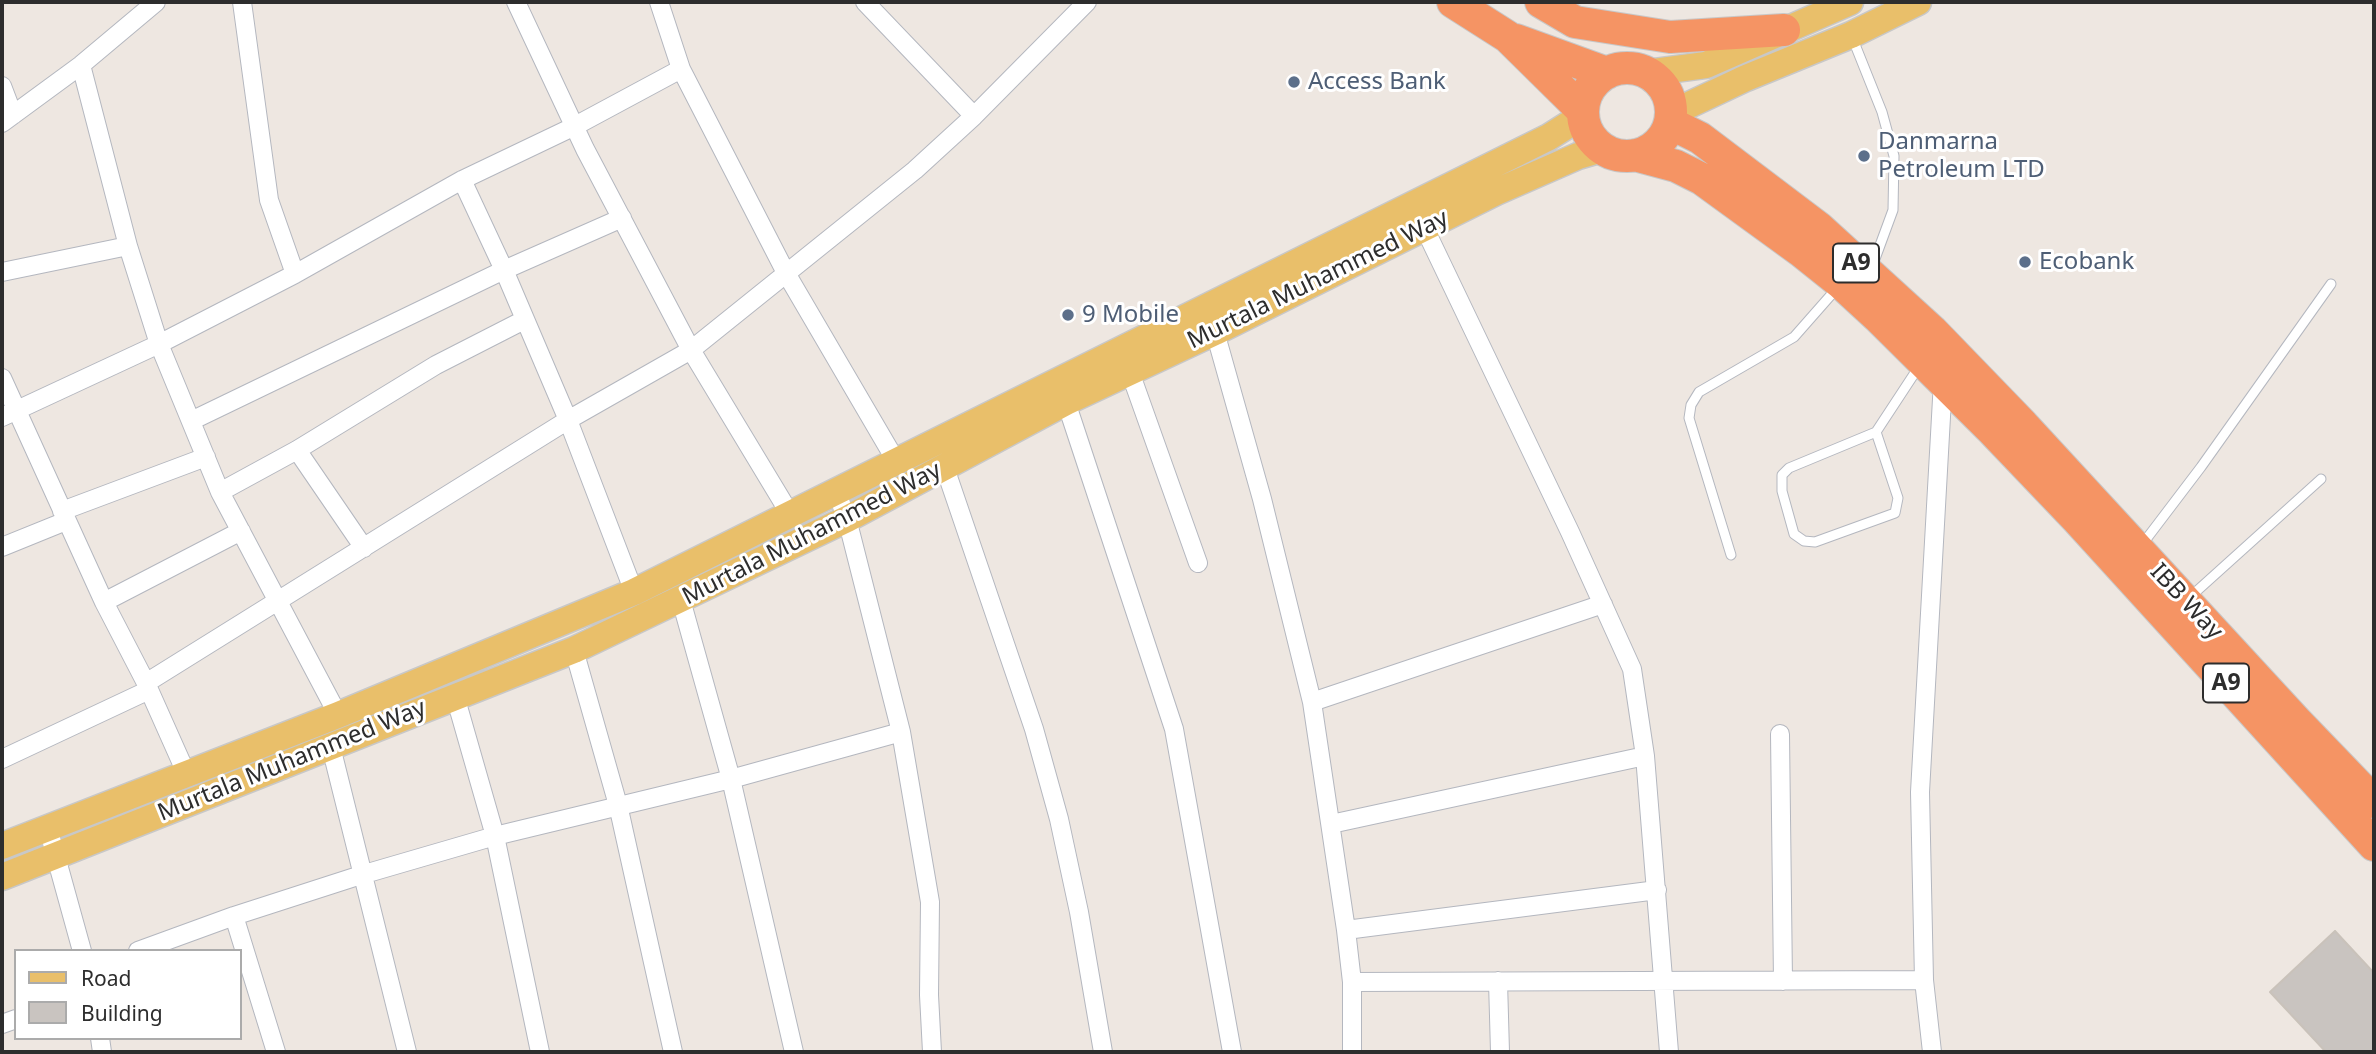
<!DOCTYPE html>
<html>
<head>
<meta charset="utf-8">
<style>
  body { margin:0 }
  #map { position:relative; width:2376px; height:1054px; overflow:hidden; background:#eee7e1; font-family:"Noto Sans",sans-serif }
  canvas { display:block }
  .frame { position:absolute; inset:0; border:4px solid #2d2d2d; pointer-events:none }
  .legend { position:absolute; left:14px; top:949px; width:228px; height:91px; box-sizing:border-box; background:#fff; border:2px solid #ababab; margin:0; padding:9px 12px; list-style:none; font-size:21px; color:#2d2d2d }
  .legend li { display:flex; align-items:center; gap:14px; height:35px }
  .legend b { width:35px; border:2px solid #ababab }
</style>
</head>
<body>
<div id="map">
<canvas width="2376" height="1054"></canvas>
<div class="frame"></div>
<ul class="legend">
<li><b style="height:9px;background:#e9bf6a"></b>Road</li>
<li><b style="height:19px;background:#c9c4c0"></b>Building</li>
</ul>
</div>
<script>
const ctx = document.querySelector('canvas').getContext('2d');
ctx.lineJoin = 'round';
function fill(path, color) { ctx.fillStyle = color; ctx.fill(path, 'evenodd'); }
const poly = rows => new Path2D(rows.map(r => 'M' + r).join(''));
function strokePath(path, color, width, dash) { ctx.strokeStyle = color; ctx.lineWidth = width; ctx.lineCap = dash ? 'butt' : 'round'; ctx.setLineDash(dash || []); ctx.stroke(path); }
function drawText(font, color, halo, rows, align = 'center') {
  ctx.font = font + ' "Noto Sans",sans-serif'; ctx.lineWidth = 6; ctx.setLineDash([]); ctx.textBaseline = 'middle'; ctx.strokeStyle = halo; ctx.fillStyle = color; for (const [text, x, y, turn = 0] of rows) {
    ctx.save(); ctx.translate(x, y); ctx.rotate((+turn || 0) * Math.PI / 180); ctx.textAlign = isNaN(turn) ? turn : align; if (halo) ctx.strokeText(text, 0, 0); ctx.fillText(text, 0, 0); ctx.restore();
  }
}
const building = poly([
  [2335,931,2374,973,2374,1052,2326,1052,2270,992,2335,931]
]);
fill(building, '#c9c4c0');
strokePath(building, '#c9c2ba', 2);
const lane = poly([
  [1852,37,1882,112,1894,156,1893,210,1872,267],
  [1876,432,1898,498,1895,513,1815,542,1804,541,1794,534,1782,491,1782,475,1789,468,1876,432,1920,365],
  [2141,546,2201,467,2331,284],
  [1731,555,1689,418,1691,405,1699,392,1794,337,1838,287],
  [2189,598,2321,479]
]);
const street = poly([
  [242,2,269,200,295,274],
  [516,2,585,149,691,350,790,514],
  [659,2,681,69,786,273,896,461],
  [865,2,974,116],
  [81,65,128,246,159,344,220,492,338,715],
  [2,86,13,115],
  [2,123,81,65,156,2],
  [462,180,504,270,568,420,634,592],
  [1424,227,1570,532,1632,669,1645,756,1669,1052],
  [2,272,128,246],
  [1215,332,1262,499,1312,702,1346,930,1352,982,1352,1052],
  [1130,372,1198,563],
  [2,378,104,602,146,683,187,775],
  [1066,402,1174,729,1232,1052],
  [2,417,159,344,295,274,462,180,575,126,681,69],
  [191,421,504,270,622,218],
  [297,450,364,548],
  [945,468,1034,729,1059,819,1079,912,1103,1052],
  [836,491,847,519,901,732,930,902,929,995,932,1052],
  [220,492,297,450,436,365,524,320],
  [62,511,206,457],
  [2,547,66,521],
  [681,600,731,779,794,1052],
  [104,602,241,531],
  [574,650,618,805,673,1052],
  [146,683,568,420,691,350,915,170,974,116,1087,2],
  [455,696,495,836,540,1052],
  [1312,702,1603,604],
  [1780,734,1783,981],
  [331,747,407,1052],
  [2,759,149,690],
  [1331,824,1645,756],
  [48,828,82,951],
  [234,916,276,1052],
  [1346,930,1657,890],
  [138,951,234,916,361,875,495,836,731,779,901,732],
  [1498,981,1500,1052],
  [1352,982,1924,980],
  [2,1024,16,1019],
  [100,1038,102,1052],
  [1932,1052,1924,980,1920,792,1943,381]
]);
const primary = poly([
  [1646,73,1706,65,1850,2],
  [1672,113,1746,78,1851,35,1918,2],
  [2,846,338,715,634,592,1549,137,1582,116],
  [2,877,574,650,847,519,1066,402,1215,332,1496,192,1578,156,1602,149]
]);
const highway = poly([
  [1453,2,1508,37,1582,110],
  [1541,2,1575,22,1670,37,1784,30],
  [1516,40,1607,73],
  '1583 112a44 44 0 1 1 88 0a44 44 0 1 1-88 0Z',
  [1670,123,1700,138,1819,228,1932,331,2023,425,2296,721,2374,802],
  [1635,155,1676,166,1702,179,1801,251,1841,283,1878,317,1993,431,2078,520,2374,845]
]);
strokePath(lane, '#b4b7bf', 11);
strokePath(street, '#b4b7bf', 20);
strokePath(primary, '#c8c8c8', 29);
strokePath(highway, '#c8c8c8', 34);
strokePath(lane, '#fff', 9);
strokePath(street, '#fff', 18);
strokePath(primary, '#e9bf6a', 26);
strokePath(highway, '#f59464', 32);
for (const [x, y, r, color] of [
  [1294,82,7,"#5c6f8a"],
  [1864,156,7,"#5c6f8a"],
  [2025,262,7,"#5c6f8a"],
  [1068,315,7,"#5c6f8a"]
]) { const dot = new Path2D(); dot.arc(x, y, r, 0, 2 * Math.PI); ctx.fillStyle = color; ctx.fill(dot); strokePath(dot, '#fff', 2.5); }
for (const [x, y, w] of [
  [1856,263,46],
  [2226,683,46]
]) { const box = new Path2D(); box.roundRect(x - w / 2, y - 19.5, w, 39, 5); ctx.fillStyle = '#fff'; ctx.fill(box); strokePath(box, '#2d2d2d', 2); }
drawText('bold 23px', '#2d2d2d', null, [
  ["A9",1856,263],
  ["A9",2226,683]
]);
drawText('24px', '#4e5e75', '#fff', [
  ["Access Bank",1308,82],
  ["Danmarna",1878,142],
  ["Petroleum LTD",1878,170],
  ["Ecobank",2039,262],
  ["9 Mobile",1082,315]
], 'left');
drawText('24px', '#2d2d2d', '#fff', [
  ["Murtala Muhammed Way",1318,280,-26],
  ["Murtala Muhammed Way",812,534,-27],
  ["IBB Way",2186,602,47],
  ["Murtala Muhammed Way",292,761,-22]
]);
</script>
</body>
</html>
